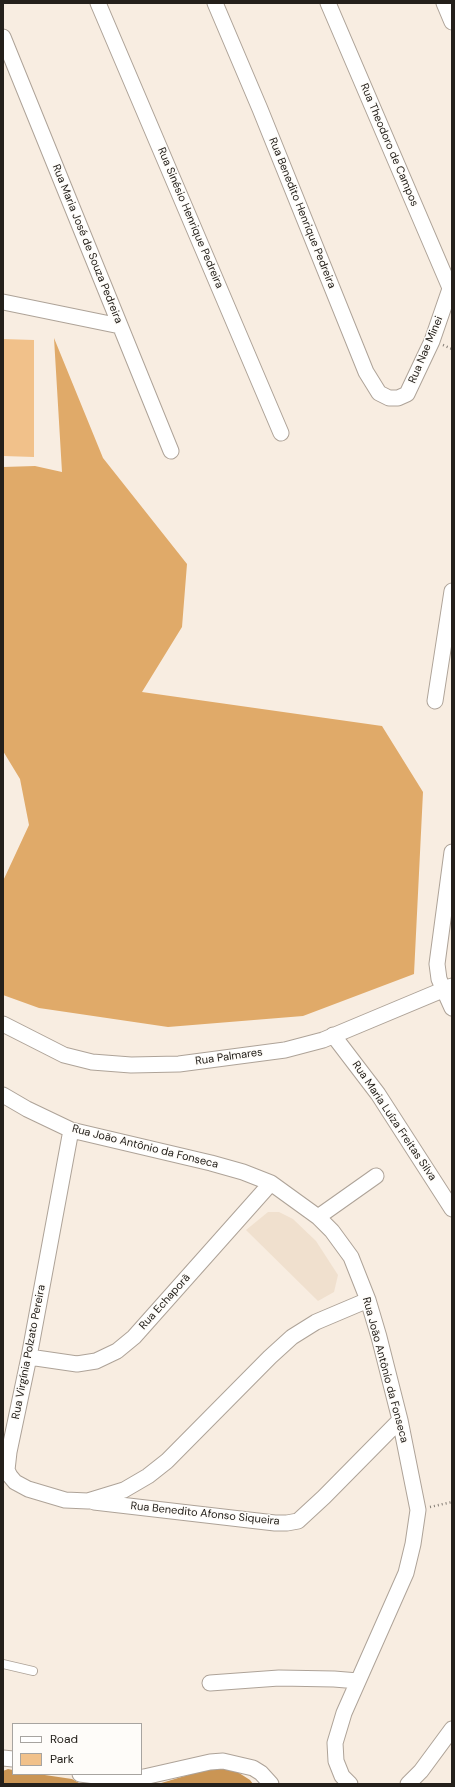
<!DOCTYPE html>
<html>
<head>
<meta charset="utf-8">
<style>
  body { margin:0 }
  #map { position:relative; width:455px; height:1787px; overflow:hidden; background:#f8ede1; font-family:"DM Sans",sans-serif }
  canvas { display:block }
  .frame { position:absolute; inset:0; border:4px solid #24201b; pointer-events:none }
  .legend { position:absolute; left:12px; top:1723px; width:130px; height:52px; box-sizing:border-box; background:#fefcf9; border:1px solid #a7a4a0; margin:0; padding:5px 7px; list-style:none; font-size:12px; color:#24201b }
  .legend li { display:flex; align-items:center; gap:8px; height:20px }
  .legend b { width:20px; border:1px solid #a7a4a0 }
</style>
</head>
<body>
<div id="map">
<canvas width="455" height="1787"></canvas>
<div class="frame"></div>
<ul class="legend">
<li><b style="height:5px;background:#fff"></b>Road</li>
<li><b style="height:11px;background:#f1c18a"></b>Park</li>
</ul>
</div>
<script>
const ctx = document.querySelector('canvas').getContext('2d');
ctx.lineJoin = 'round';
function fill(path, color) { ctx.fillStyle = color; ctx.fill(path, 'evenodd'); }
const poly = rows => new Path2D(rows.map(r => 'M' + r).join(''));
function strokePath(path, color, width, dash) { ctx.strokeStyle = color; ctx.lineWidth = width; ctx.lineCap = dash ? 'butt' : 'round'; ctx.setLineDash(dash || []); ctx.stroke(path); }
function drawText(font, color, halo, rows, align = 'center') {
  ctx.font = font + ' "DM Sans",sans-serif'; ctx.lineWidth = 3; ctx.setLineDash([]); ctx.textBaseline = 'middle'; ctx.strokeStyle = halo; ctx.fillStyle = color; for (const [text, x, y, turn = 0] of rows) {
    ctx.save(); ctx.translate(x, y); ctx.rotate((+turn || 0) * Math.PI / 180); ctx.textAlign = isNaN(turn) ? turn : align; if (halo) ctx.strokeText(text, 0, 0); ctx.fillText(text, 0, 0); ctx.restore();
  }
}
fill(poly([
  [268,1212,279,1212,293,1219,316,1241,338,1275,334,1292,318,1301,246,1230]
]), '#f0e0ce');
fill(poly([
  [3,339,34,340,34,457,3,456]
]), '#f1c18a');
fill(poly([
  [54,338,103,458,187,564,182,627,142,692,382,726,423,792,414,974,303,1016,168,1027,39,1008,3,995,3,881,29,825,20,779,3,751,3,467,35,466,62,472]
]), '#e0aa69');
fill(poly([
  [225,1764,250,1780,253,1784,158,1784],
  [8,1769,13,1770,13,1774,38,1774,72,1779,81,1784,3,1784,3,1771]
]), '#ca9554');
const service = poly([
  [3,1664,33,1671]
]);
const minor = poly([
  [98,3,281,433],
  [215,3,260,109,366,372,379,393,389,398,398,398,407,394,432,341,452,283],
  [328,3,450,288],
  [444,3,452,22],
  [3,37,171,451],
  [3,302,120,326],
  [435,701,452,591],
  [452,852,437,964,439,979,452,1008],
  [3,1024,64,1055,92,1062,131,1065,179,1064,285,1050,323,1040,452,986],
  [333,1035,378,1094,452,1209],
  [3,1095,27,1109,71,1130,211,1163,243,1172,271,1183,318,1217,332,1231,351,1257,368,1300,379,1337,400,1420,418,1510,413,1544,406,1573,344,1713,335,1743,336,1761,342,1776,350,1784],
  [71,1130,29,1357,9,1452,7,1470,10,1476,15,1482,28,1489,65,1500,88,1501,124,1490,148,1476,167,1461,270,1357,292,1337,316,1322,368,1300],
  [318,1217,376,1176],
  [29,1357,77,1364,96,1361,117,1351,134,1337,271,1183],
  [94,1502,275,1523,287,1523,298,1521,324,1497,400,1420],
  [210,1683,279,1678,334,1679,358,1681],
  [3,1758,13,1759],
  [80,1774,119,1779,144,1777,210,1762,223,1761,253,1768,261,1773,271,1784],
  [408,1784,421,1771,452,1729]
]);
strokePath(service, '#aea398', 10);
strokePath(minor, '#aea398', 17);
strokePath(poly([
  [443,345,452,349],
  [430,1507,452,1502]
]), '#847d75', 2.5, [1, 3]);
strokePath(service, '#fff', 8);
strokePath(minor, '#fff', 15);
drawText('11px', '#24201b', '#fefcf9', [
  ["Rua Theodoro de Campos",389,145,67],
  ["Rua Benedito Henrique Pedreira",302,213,68],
  ["Rua Sinésio Henrique Pedreira",190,218,67],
  ["Rua Maria José de Souza Pedreira",87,244,68],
  ["Rua Nae Minei",426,350,-67],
  ["Rua Palmares",229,1057,-8],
  ["Rua Maria Luíza Freitas Silva",394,1121,56],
  ["Rua João Antônio da Fonseca",145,1147,14],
  ["Rua Echaporã",165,1302,-48],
  ["Rua Virgínia Polzato Pereira",29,1352,-79],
  ["Rua João Antônio da Fonseca",385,1370,75],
  ["Rua Benedito Afonso Siqueira",205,1514,6]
]);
</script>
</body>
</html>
